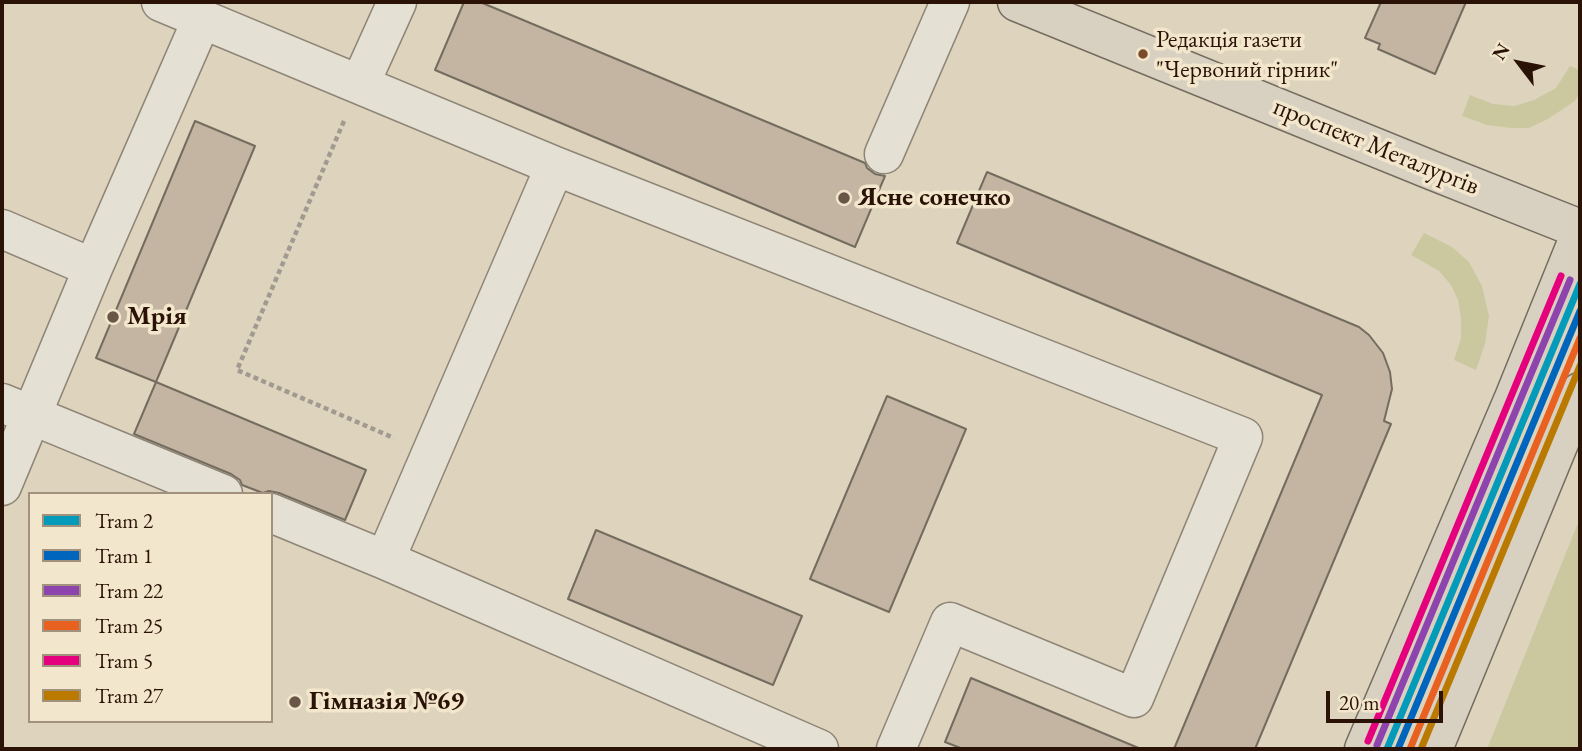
<!DOCTYPE html>
<html>
<head>
<meta charset="utf-8">
<style>
  body { margin:0 }
  #map { position:relative; width:1582px; height:751px; overflow:hidden; background:#ded4bd; font-family:"EB Garamond",serif }
  canvas { display:block }
  .frame { position:absolute; inset:0; border:4px solid #2a1206; pointer-events:none }
  .legend { position:absolute; left:28px; top:492px; width:245px; height:231px; box-sizing:border-box; background:#f2e7cc; border:2px solid #a2927d; margin:0; padding:9px 12px; list-style:none; font-size:21px; color:#2a1206 }
  .legend li { display:flex; align-items:center; gap:14px; height:35px }
  .legend b { width:35px; border:2px solid #a2927d }
  .north { position:absolute; left:1484px; top:28px; width:70px; height:70px; -webkit-text-stroke:5px #f2e7cc; paint-order:stroke; rotate:302deg; font-size:19px; font-weight:700; line-height:28px; text-align:center; color:#2a1206 }
  .north::after { content:''; display:block; margin:auto; width:24px; height:32px; background:#2a1206; clip-path:polygon(50% 0,100% 100%,50% 72%,0 100%) }
  .scale { position:absolute; left:1326px; top:691px; width:117px; height:32px; box-sizing:border-box; border:4px solid #2a1206; border-top:0; padding-left:9px; font-size:21px; line-height:24px; white-space:nowrap; color:#2a1206; -webkit-text-stroke:5px #f2e7cc; paint-order:stroke }
</style>
</head>
<body>
<div id="map">
<canvas width="1582" height="751"></canvas>
<div class="frame"></div>
<ul class="legend">
<li><b style="height:9px;background:#049aba"></b>Tram 2</li>
<li><b style="height:9px;background:#0065bd"></b>Tram 1</li>
<li><b style="height:9px;background:#8e44ad"></b>Tram 22</li>
<li><b style="height:9px;background:#e86121"></b>Tram 25</li>
<li><b style="height:9px;background:#e5007d"></b>Tram 5</li>
<li><b style="height:9px;background:#ba7a02"></b>Tram 27</li>
</ul>
<div class="north">N</div>
<div class="scale">20 m</div>
</div>
<script>
const ctx = document.querySelector('canvas').getContext('2d');
ctx.lineJoin = 'round';
function fill(path, color) { ctx.fillStyle = color; ctx.fill(path, 'evenodd'); }
const poly = rows => new Path2D(rows.map(r => 'M' + r).join(''));
function strokePath(path, color, width, dash) { ctx.strokeStyle = color; ctx.lineWidth = width; ctx.lineCap = dash ? 'butt' : 'round'; ctx.setLineDash(dash || []); ctx.stroke(path); }
function drawText(font, color, halo, rows, align = 'center') {
  ctx.font = font + ' "EB Garamond",serif'; ctx.lineWidth = 7; ctx.setLineDash([]); ctx.textBaseline = 'middle'; ctx.strokeStyle = halo; ctx.fillStyle = color; for (const [text, x, y, turn = 0] of rows) {
    ctx.save(); ctx.translate(x, y); ctx.rotate((+turn || 0) * Math.PI / 180); ctx.textAlign = isNaN(turn) ? turn : align; if (halo) ctx.strokeText(text, 0, 0); ctx.fillText(text, 0, 0); ctx.restore();
  }
}
fill(poly([
  [1570,66,1580,70,1580,92,1575,101,1548,119,1529,128,1511,128,1487,125,1462,116,1470,95,1493,104,1514,106,1534,100,1556,88],
  [1424,233,1452,247,1469,262,1482,286,1489,316,1485,344,1476,370,1454,360,1461,338,1461,318,1458,300,1451,285,1439,271,1411,255],
  [1580,518,1580,749,1487,749]
]), '#cbc8a0');
const building = poly([
  [464,2,480,2,865,163,867,168,875,174,885,176,855,247,435,70,464,2],
  [1381,2,1466,2,1435,74,1378,49,1380,44,1365,38,1381,2],
  [195,121,255,146,156,382,96,358,195,121],
  [987,172,1359,327,1369,335,1383,353,1390,372,1392,389,1384,421,1391,424,1255,749,1174,749,1322,395,957,243,987,172],
  [156,382,366,470,345,520,279,493,269,491,263,493,242,485,240,480,231,474,134,434,156,382],
  [887,396,966,429,889,612,810,579,887,396],
  [596,530,802,616,773,685,568,599,596,530],
  [971,678,1141,749,963,749,945,742,971,678]
]);
fill(building, '#c4b5a2');
strokePath(building, '#746c5f', 2);
const minor = poly([
  [161,2,555,166,1243,437,1134,698,950,622,896,749],
  [360,84,397,2],
  [884,154,950,2],
  [2,229,93,268,2,486],
  [93,268,202,19],
  [2,403,223,494],
  [271,513,385,560,819,749],
  [385,560,555,166]
]);
const major = poly([
  [1017,2,1431,170,1580,229],
  [1364,749,1514,398,1580,235],
  [1433,749,1580,392]
]);
strokePath(minor, '#8e8577', 41);
strokePath(major, '#746c5f', 41);
strokePath(poly([
  [344,121,237,370,394,438]
]), '#a19a91', 4.5, [5, 3.5]);
strokePath(minor, '#e5e0d4', 38);
strokePath(major, '#d8d0c0', 38);
strokePath(poly([
  [1387,749,1580,284]
]), '#049aba', 7);
strokePath(poly([
  [1398,749,1580,311]
]), '#0065bd', 7);
strokePath(poly([
  [1377,745,1570,280]
]), '#8e44ad', 7);
strokePath(poly([
  [1410,749,1580,338]
]), '#e86121', 7);
strokePath(poly([
  [1368,741,1561,276]
]), '#e5007d', 7);
strokePath(poly([
  [1421,749,1580,366]
]), '#ba7a02', 7);
for (const [x, y, r, color] of [
  [1143,54,6,"#7a4b2a"],
  [844,198,7,"#695646"],
  [113,317,7,"#695646"],
  [295,702,7,"#695646"]
]) { const dot = new Path2D(); dot.arc(x, y, r, 0, 2 * Math.PI); ctx.fillStyle = color; ctx.fill(dot); strokePath(dot, '#f2e7cc', 2.5); }
drawText('24px', '#2a1206', '#f2e7cc', [
  ["Редакція газети",1156,40],
  ["\"Червоний гірник\"",1156,70]
], 'left');
drawText('26px', '#2a1206', '#f2e7cc', [
  ["проспект Металургів",1376,147,22]
]);
drawText('bold 26px', '#2a1206', '#f2e7cc', [
  ["Ясне сонечко",858,198],
  ["Мрія",127,317],
  ["Гімназія №69",309,702]
], 'left');
</script>
</body>
</html>
